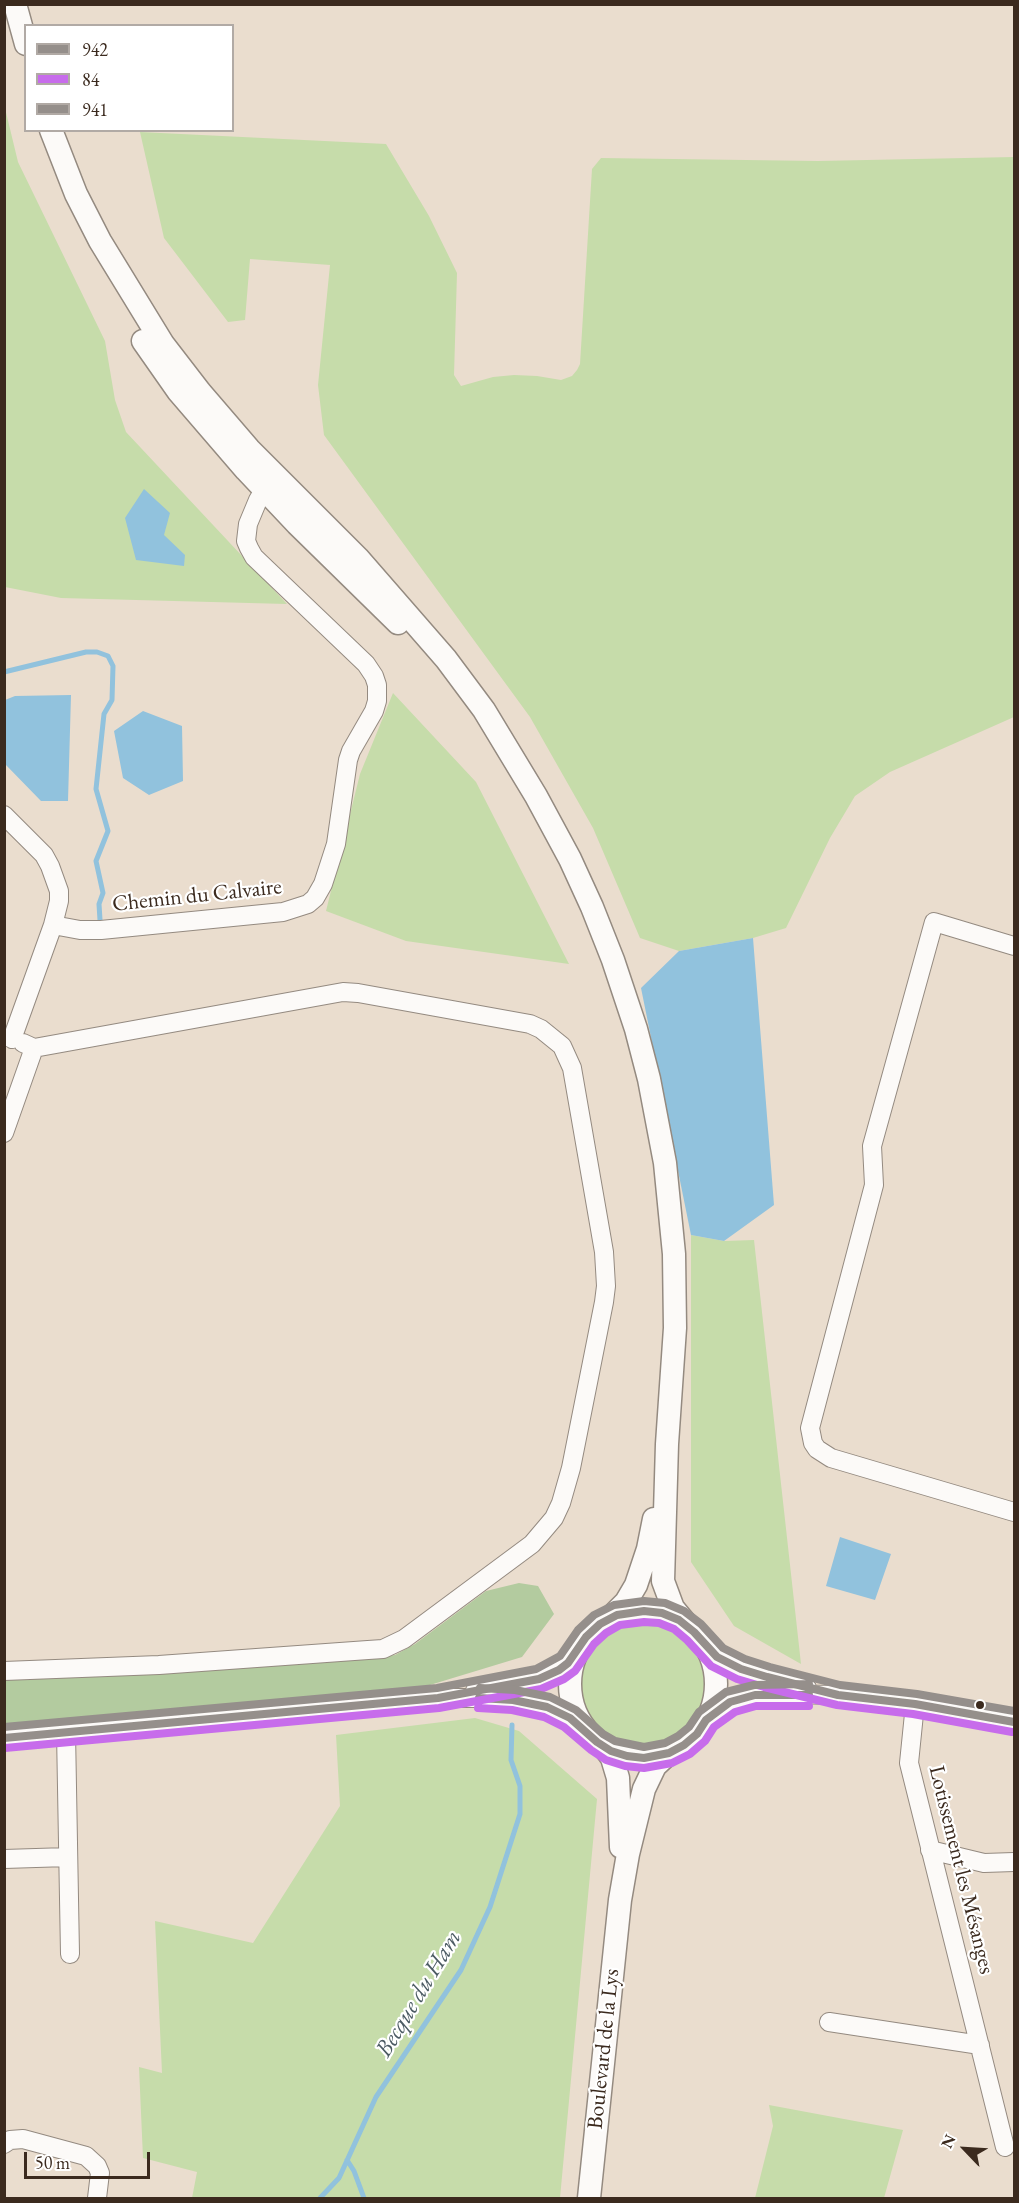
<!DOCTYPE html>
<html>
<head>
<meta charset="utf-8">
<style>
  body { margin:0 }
  #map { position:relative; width:1019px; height:2203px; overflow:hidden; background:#eaddce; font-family:"EB Garamond",serif }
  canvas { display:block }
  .frame { position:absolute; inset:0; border:6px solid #3b2a1e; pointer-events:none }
  .legend { position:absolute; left:24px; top:24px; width:210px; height:108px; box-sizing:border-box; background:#fff; border:2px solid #b1aaa5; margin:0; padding:8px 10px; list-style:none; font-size:18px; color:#3b2a1e }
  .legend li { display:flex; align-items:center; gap:12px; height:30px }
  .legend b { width:30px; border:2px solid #b1aaa5 }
  .north { position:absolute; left:935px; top:2119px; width:60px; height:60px; -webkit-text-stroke:4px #fff; paint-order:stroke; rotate:295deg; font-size:16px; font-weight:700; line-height:24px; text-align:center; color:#3b2a1e }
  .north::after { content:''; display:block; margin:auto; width:21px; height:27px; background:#3b2a1e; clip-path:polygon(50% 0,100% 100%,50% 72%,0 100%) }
  .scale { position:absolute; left:24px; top:2152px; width:126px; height:27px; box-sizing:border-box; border:3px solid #3b2a1e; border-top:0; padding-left:8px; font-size:18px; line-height:21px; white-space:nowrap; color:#3b2a1e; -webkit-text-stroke:4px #fff; paint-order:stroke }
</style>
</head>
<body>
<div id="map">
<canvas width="1019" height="2203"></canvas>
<div class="frame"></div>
<ul class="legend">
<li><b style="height:8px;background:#958f8b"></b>942</li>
<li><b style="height:8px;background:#c76ceb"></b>84</li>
<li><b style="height:8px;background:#958f8b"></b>941</li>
</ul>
<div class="north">N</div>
<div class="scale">50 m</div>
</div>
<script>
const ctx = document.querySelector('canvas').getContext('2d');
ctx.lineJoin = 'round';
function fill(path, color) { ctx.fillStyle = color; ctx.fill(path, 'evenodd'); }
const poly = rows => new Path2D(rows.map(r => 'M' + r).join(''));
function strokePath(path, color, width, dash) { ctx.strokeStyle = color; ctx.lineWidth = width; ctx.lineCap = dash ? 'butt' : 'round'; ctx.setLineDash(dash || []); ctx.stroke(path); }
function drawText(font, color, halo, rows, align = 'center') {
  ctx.font = font + ' "EB Garamond",serif'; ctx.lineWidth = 4.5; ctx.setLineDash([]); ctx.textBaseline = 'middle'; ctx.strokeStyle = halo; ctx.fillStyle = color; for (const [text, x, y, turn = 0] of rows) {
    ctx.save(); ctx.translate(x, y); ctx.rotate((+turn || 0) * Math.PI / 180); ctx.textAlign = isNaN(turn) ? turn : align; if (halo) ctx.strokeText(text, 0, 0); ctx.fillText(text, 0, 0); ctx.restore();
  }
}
fill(poly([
  [4,104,18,162,105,341,115,400,126,432,287,604,61,598,5,587],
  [140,132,386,144,429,216,457,273,454,375,461,386,493,377,514,375,537,376,561,380,572,376,577,370,580,364,592,169,601,158,818,161,1014,157,1014,717,890,772,855,796,830,838,786,928,753,938,679,951,640,938,593,828,530,717,324,435,318,385,330,265,250,259,245,320,228,322,164,238],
  [393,693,476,782,569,964,406,941,326,911,360,774],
  [691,1235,724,1241,754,1240,801,1664,734,1626,691,1562],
  '580 1685a62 62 0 1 1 124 0a62 62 0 1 1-124 0Z',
  [475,1718,519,1731,597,1799,560,2198,192,2198,197,2172,143,2158,139,2067,162,2073,155,1921,253,1943,340,1806,336,1735],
  [769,2105,903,2130,884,2198,755,2198,773,2126]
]), '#c6dcaa');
fill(poly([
  [519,1583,538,1586,554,1614,522,1657,420,1688,5,1724,4,1677,345,1661,395,1655,415,1644,486,1591]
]), '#b3cb9f');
fill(poly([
  [144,489,170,513,164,535,185,555,184,566,136,560,125,518],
  [71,695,68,801,41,801,5,764,5,700,15,696],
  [143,711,182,726,183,781,149,795,123,778,114,731],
  [753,938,774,1205,724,1241,691,1235,641,988,679,951],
  [840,1537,891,1554,875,1600,826,1586]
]), '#91c2dd');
strokePath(poly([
  [4,672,86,652,97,652,108,656,113,666,112,700,104,714,96,789,108,831,96,861,103,893,99,904,100,920],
  [347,2160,354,2171,364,2198],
  [320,2198,339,2178,376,2097,461,1970,490,1907,520,1814,520,1786,511,1760,512,1725]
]), '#91c2dd', 5);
const minor = poly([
  [4,815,44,855,50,866,59,891,59,901,53,925,12,1039],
  [53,925,80,930,101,930,283,912,308,904,315,898,323,884,336,844,348,760,351,751,374,711,377,701,377,685,374,676,366,664,254,557,249,548,246,541,248,524,258,500,271,478],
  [1014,946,934,922,872,1146,874,1185,810,1428,813,1443,817,1449,831,1458,1014,1512],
  [4,1133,34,1048,23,1043],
  [706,1646,726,1663,807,1688],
  [4,1671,159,1665,368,1650,383,1649,404,1639,532,1544,554,1518,561,1503,571,1468,604,1302,606,1286,604,1252,572,1068,562,1046,541,1029,530,1024,358,993,343,992,34,1048],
  [475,1691,550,1675,559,1670,577,1652],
  [915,1704,909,1763,1005,2147],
  [706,1720,720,1708,741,1698,755,1695,790,1694,838,1695,895,1702,1014,1722],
  [66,1732,70,1954],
  [4,1738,438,1698,488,1698,531,1703,559,1712,585,1730],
  [930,1850,984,1863,1014,1862],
  [4,1859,68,1857],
  [829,2022,980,2045],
  [4,2144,10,2140,23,2139,86,2156,97,2166,100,2173,97,2198]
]);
const major = poly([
  [15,4,26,44],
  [51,130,76,194,100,241,163,344,200,392,249,449,358,558,446,659,484,710,536,796,570,859,592,907,613,960,636,1029,649,1079,665,1163,674,1254,675,1328,667,1444,663,1581,673,1608,687,1625],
  [143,341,178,391,246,470,297,524,398,623],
  '570 1684a73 73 0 1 1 146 0a73 73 0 1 1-146 0Z',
  [610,1618,626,1602,636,1585,648,1549,654,1519],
  [604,1747,612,1758,618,1778,621,1847],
  [589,2198,620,1900,628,1854,644,1789,655,1766,669,1753]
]);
strokePath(minor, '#948a80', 20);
strokePath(major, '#948a80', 25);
strokePath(minor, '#fcfaf8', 18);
strokePath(major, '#fcfaf8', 22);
strokePath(poly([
  [479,1698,513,1700,547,1707,570,1718,597,1742,611,1751,627,1756,644,1758,669,1753,684,1745,697,1734,706,1720,730,1702,755,1695,809,1695],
  [4,1738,438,1698,539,1679,559,1670,568,1663,586,1637,600,1624,617,1615,644,1611,662,1613,679,1620,694,1632,717,1657,741,1669,767,1677,838,1695,915,1704,1014,1722]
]), '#958f8b', 8);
strokePath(poly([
  [478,1708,512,1710,544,1717,564,1727,591,1750,606,1760,625,1766,644,1768,672,1763,690,1754,705,1741,714,1727,735,1712,756,1706,809,1706],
  [5,1748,439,1708,541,1689,564,1679,575,1671,594,1644,606,1633,620,1625,644,1622,659,1623,674,1629,687,1640,711,1666,737,1679,764,1687,837,1705,913,1714,1012,1732]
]), '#c76ceb', 8);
strokePath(poly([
  [480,1688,515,1690,550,1697,576,1710,603,1734,615,1741,644,1747,665,1743,678,1736,689,1727,699,1712,726,1692,754,1685,809,1684],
  [4,1727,437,1688,536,1669,560,1656,578,1630,594,1615,614,1605,644,1601,665,1603,684,1611,701,1624,723,1648,745,1659,770,1667,840,1685,917,1694,1014,1711]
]), '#958f8b', 8);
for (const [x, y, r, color] of [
  [980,1705,5,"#3b2a1e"]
]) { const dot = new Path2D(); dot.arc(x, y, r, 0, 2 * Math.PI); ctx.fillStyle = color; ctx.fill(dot); strokePath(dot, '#fff', 2); }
drawText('22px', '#3b2a1e', '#fff', [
  ["Chemin du Calvaire",197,896,-6],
  ["Lotissement les Mésanges",961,1870,76],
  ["Boulevard de la Lys",604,2049,-84]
]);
drawText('italic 24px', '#4c5b63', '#fff', [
  ["Becque du Ham",419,1994,-59]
]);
</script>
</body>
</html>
